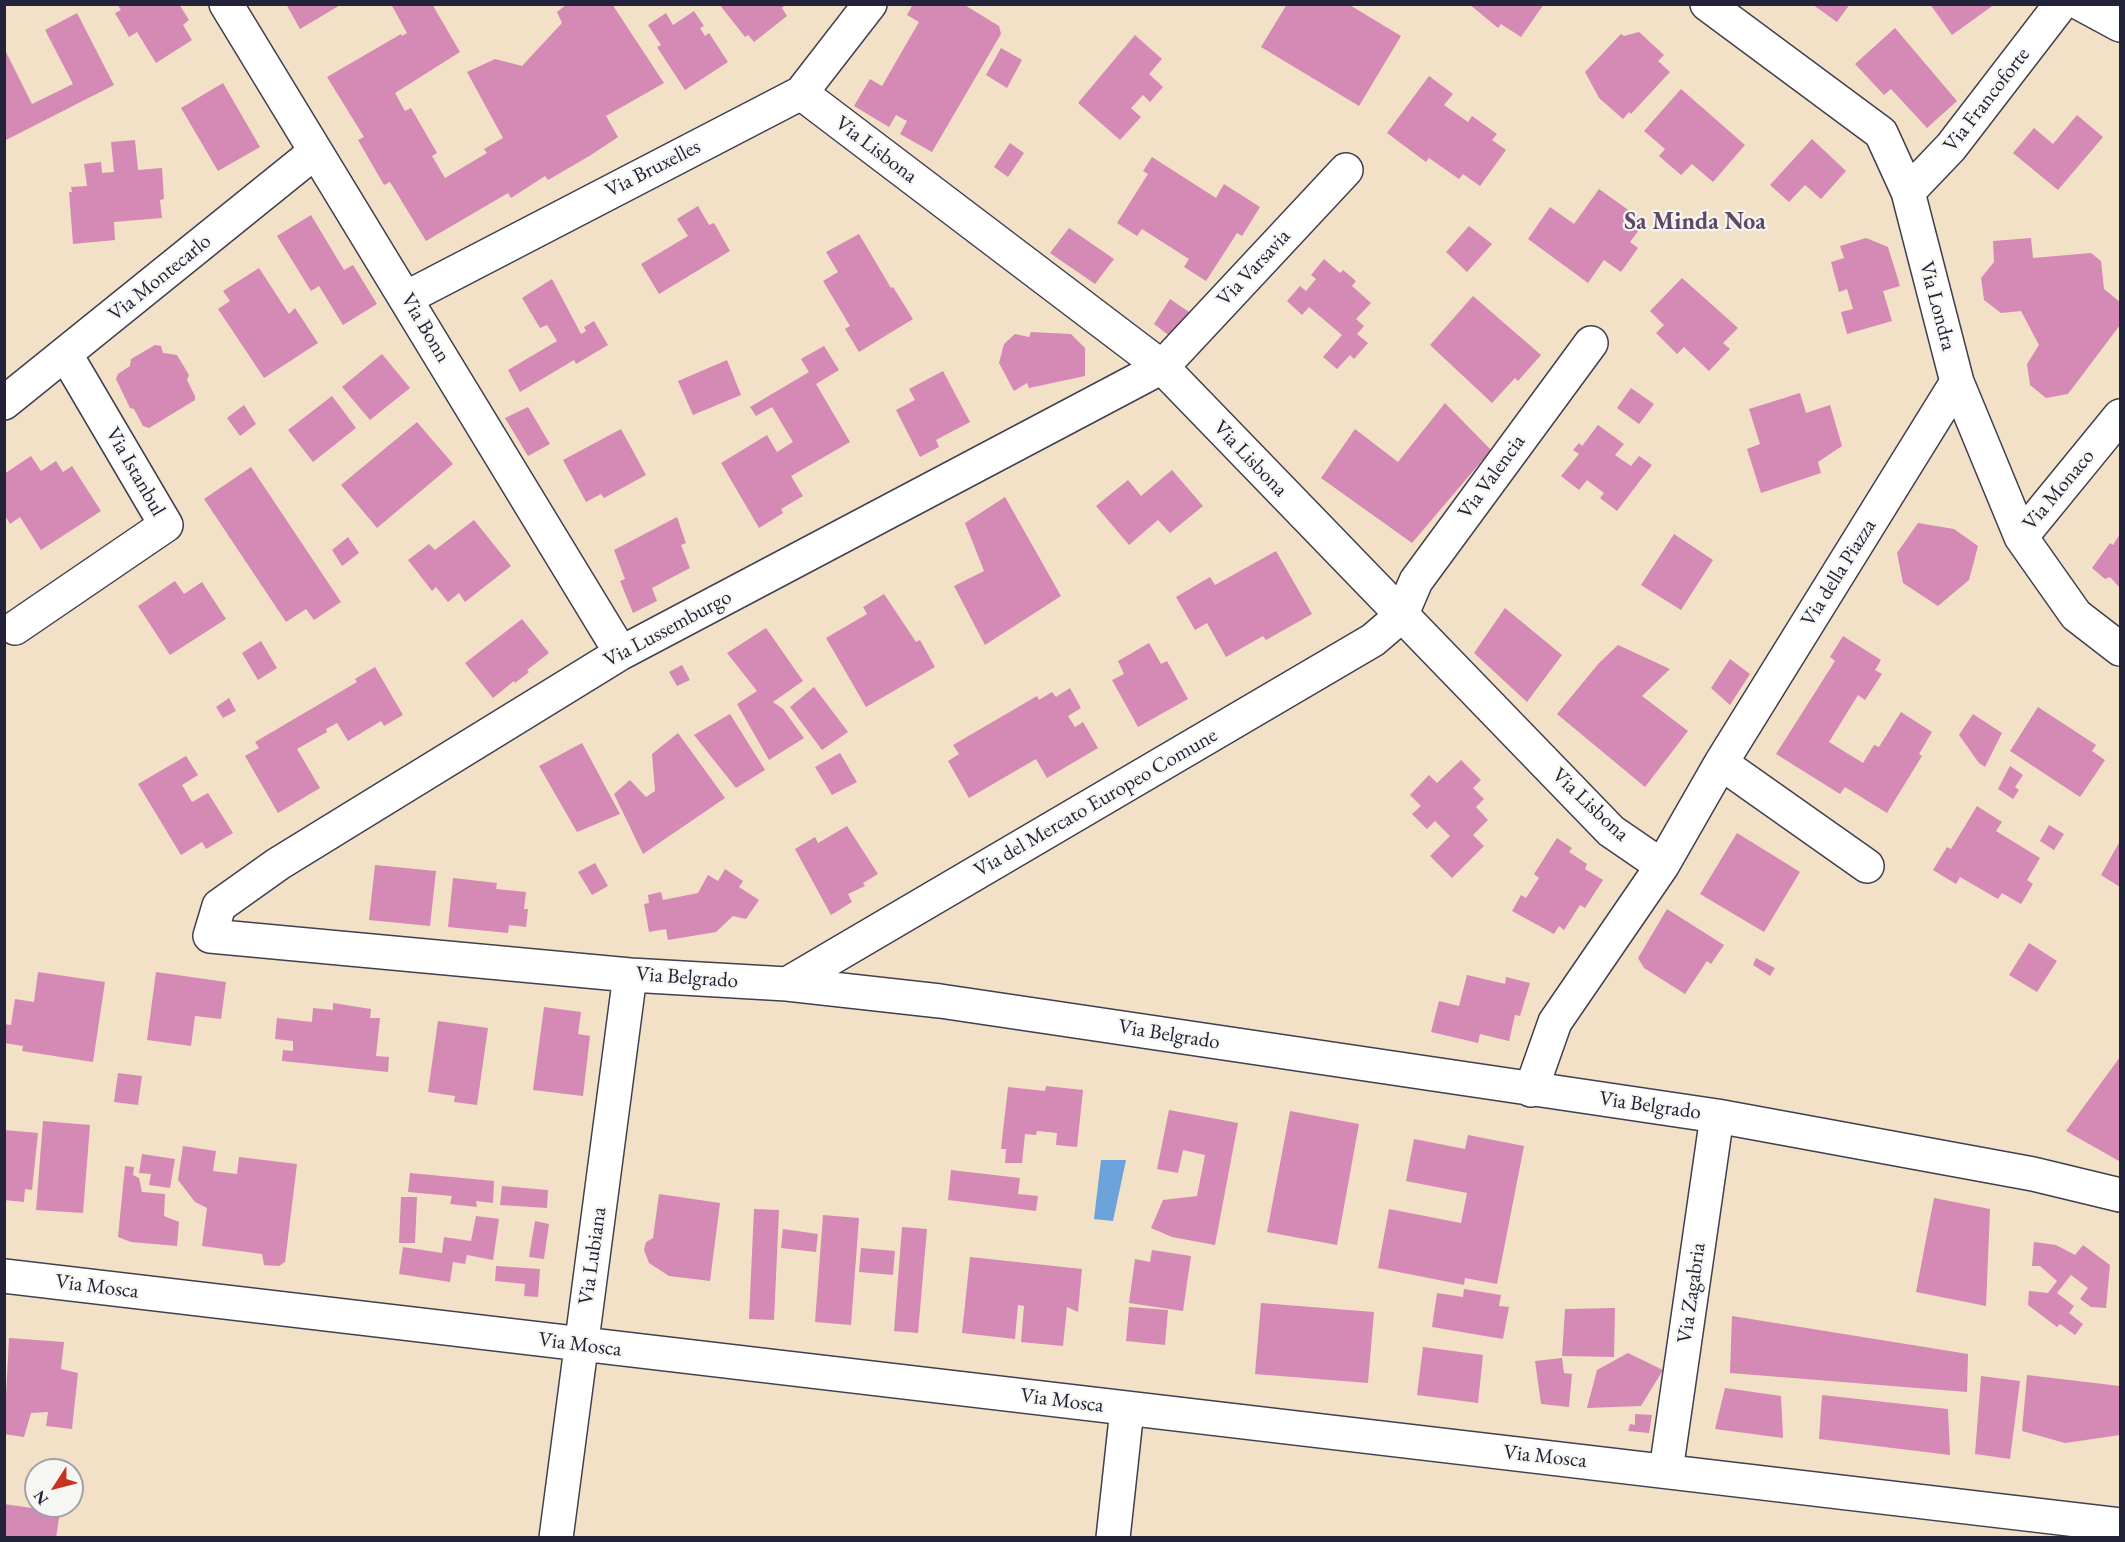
<!DOCTYPE html>
<html>
<head>
<meta charset="utf-8">
<style>
  body { margin:0 }
  #map { position:relative; width:2125px; height:1542px; overflow:hidden; background:#f2e1c7; font-family:"EB Garamond",serif }
  canvas { display:block }
  .frame { position:absolute; inset:0; border:6px solid #22223b; pointer-events:none }
  .north { position:absolute; left:24px; top:1458px; width:60px; height:60px; box-sizing:border-box; background:#f6f6f2; border:2px solid #a1a1a9; border-radius:50%; rotate:234deg; font-size:16px; font-weight:700; line-height:24px; text-align:center; color:#22223b }
  .north::after { content:''; display:block; margin:auto; width:21px; height:27px; background:#c8321e; clip-path:polygon(50% 0,100% 100%,50% 72%,0 100%) }
</style>
</head>
<body>
<div id="map">
<canvas width="2125" height="1542"></canvas>
<div class="frame"></div>
<div class="north">N</div>
</div>
<script>
const ctx = document.querySelector('canvas').getContext('2d');
ctx.lineJoin = 'round';
function fill(path, color) { ctx.fillStyle = color; ctx.fill(path, 'evenodd'); }
const poly = rows => new Path2D(rows.map(r => 'M' + r).join(''));
function strokePath(path, color, width, dash) { ctx.strokeStyle = color; ctx.lineWidth = width; ctx.lineCap = dash ? 'butt' : 'round'; ctx.setLineDash(dash || []); ctx.stroke(path); }
function drawText(font, color, halo, rows, align = 'center') {
  ctx.font = font + ' "EB Garamond",serif'; ctx.lineWidth = 4.5; ctx.setLineDash([]); ctx.textBaseline = 'middle'; ctx.strokeStyle = halo; ctx.fillStyle = color; for (const [text, x, y, turn = 0] of rows) {
    ctx.save(); ctx.translate(x, y); ctx.rotate((+turn || 0) * Math.PI / 180); ctx.textAlign = isNaN(turn) ? turn : align; if (halo) ctx.strokeText(text, 0, 0); ctx.fillText(text, 0, 0); ctx.restore();
  }
}
fill(poly([
  [1101,1160,1126,1160,1113,1221,1094,1219]
]), '#6ba2d9');
fill(poly([
  [117,4,179,4,189,20,183,25,192,40,156,63,137,32,129,37,115,13,121,10],
  [286,4,342,4,300,29],
  [391,4,432,4,460,52,395,93,405,111,411,108,437,153,432,156,445,178,487,153,484,149,503,138,467,72,495,59,522,66,562,23,557,12,567,4,612,4,664,83,606,116,618,137,591,155,548,180,545,176,511,198,508,193,426,241,390,182,384,185,358,140,364,137,327,77,401,34,402,36,407,33],
  [719,4,786,4,782,8,787,16,754,42,748,35,745,37],
  [913,4,963,4,999,26,1001,34,932,152,900,134,907,121,896,115,889,127,854,106,870,79,882,86,919,22,907,15],
  [1287,4,1348,4,1401,36,1359,106,1261,47],
  [1469,4,1544,4,1521,37,1501,24,1498,28],
  [1812,4,1850,4,1837,22],
  [1930,4,1995,4,1952,35],
  [694,11,704,26,700,28,705,36,709,33,728,62,685,90,657,47,661,45,648,25,666,13,673,25],
  [77,13,114,85,6,140,5,50,32,104,73,84,45,30],
  [1895,28,1957,101,1927,128,1891,89,1884,95,1855,64],
  [1639,32,1664,55,1658,61,1670,72,1631,114,1629,112,1623,119,1599,98,1585,72,1621,34,1624,36],
  [1135,35,1162,59,1149,74,1163,87,1150,102,1143,95,1131,108,1141,117,1120,140,1078,103],
  [1001,48,1022,60,1007,88,986,75],
  [1429,76,1453,94,1444,105,1468,122,1472,116,1497,134,1492,140,1506,150,1480,186,1463,174,1459,179,1429,158,1426,162,1387,133],
  [223,83,260,147,218,171,181,108],
  [1681,89,1745,145,1713,182,1692,164,1681,175,1659,156,1665,149,1644,131],
  [2077,115,2103,137,2058,190,2013,153,2034,128,2053,144],
  [1812,139,1846,171,1821,199,1805,185,1789,202,1770,185],
  [135,140,138,170,162,168,164,199,160,200,162,218,114,222,115,240,73,244,69,192,72,192,71,187,87,186,84,164,101,162,102,173,114,172,111,142],
  [1010,143,1024,153,1008,177,994,167],
  [1152,157,1216,198,1224,184,1260,207,1242,236,1237,233,1206,281,1184,267,1189,259,1142,229,1137,236,1117,223,1148,174,1143,171],
  [1599,189,1645,222,1630,242,1638,248,1621,272,1604,260,1588,283,1528,239,1550,207,1574,224],
  [698,206,709,225,714,223,730,251,659,294,641,264,688,236,677,219],
  [311,215,344,270,353,265,377,304,343,325,319,286,311,291,277,236],
  [1469,226,1492,244,1467,272,1446,252],
  [1069,228,1114,259,1095,284,1050,253],
  [859,234,891,288,893,287,913,319,859,352,845,329,850,326,823,281,838,272,826,252],
  [1866,238,1888,247,1900,286,1883,291,1892,321,1847,334,1841,312,1853,309,1847,289,1839,292,1831,262,1844,258,1840,246],
  [2031,238,2033,258,2091,253,2101,261,2104,289,2120,302,2120,325,2068,394,2046,398,2030,385,2027,364,2039,345,2021,311,2001,313,1984,300,1981,278,1994,262,1993,241],
  [1324,259,1340,273,1343,270,1356,281,1352,286,1371,303,1356,319,1364,326,1357,334,1368,343,1354,359,1350,355,1337,369,1323,357,1342,335,1309,307,1302,315,1287,301,1300,286,1306,291,1316,279,1311,275],
  [259,268,289,314,295,308,318,343,264,378,218,309,230,301,223,291],
  [1682,278,1738,328,1723,343,1730,349,1709,371,1684,347,1677,354,1656,333,1664,325,1650,311],
  [552,279,581,334,586,331,584,327,594,321,608,345,576,364,574,360,520,392,508,370,557,341,547,325,540,328,522,298],
  [1473,296,1541,355,1518,381,1515,378,1492,403,1430,345],
  [1170,299,1192,314,1171,337,1154,324],
  [1031,332,1071,334,1085,348,1085,376,1029,388,1027,383,1014,391,999,363,1004,344,1015,334,1029,337],
  [155,345,161,346,163,353,177,355,189,375,187,380,195,396,195,400,149,428,143,426,134,409,130,408,116,379,118,374,130,366,131,359],
  [824,346,839,370,816,384,850,442,791,476,803,496,781,509,783,513,759,528,721,463,767,435,777,452,793,442,772,407,756,416,750,407,809,372,801,359],
  [382,354,410,388,370,420,342,387],
  [727,360,741,395,693,415,678,381],
  [943,371,970,422,936,440,939,447,920,457,896,410,915,400,909,389],
  [1631,388,1654,404,1639,424,1617,408],
  [1800,393,1806,413,1830,405,1842,446,1818,462,1821,473,1761,493,1747,449,1760,444,1749,409],
  [332,396,356,428,313,462,288,430],
  [1445,403,1491,450,1412,543,1321,478,1355,429,1398,462],
  [244,405,256,424,240,436,227,418],
  [528,407,550,444,528,456,505,418],
  [417,422,453,464,377,528,341,485],
  [1598,425,1624,444,1615,455,1631,466,1639,456,1652,465,1617,511,1600,498,1604,493,1587,480,1579,490,1561,476,1579,454,1573,450,1579,443,1582,446],
  [621,429,646,475,604,498,601,494,586,502,563,460],
  [31,456,41,471,56,461,63,472,72,466,101,511,41,550,20,517,10,524,4,514,4,474],
  [251,467,341,602,314,620,306,609,286,622,204,499],
  [1172,470,1203,506,1170,533,1158,520,1129,545,1096,506,1128,480,1141,496],
  [1005,497,1061,596,985,645,954,586,984,571,965,523],
  [677,517,686,543,681,545,690,568,652,588,657,601,633,613,620,581,625,579,614,550],
  [474,520,511,566,465,602,459,593,448,602,436,587,432,591,408,560,429,544,435,550],
  [1918,523,1954,529,1978,546,1969,580,1938,606,1903,583,1897,553],
  [1674,534,1713,560,1681,610,1641,585],
  [2120,534,2120,588,2110,577,2105,579,2092,568,2110,543,2113,545],
  [348,537,359,553,342,566,332,550],
  [1276,551,1312,614,1266,640,1263,636,1226,657,1207,623,1195,630,1176,597,1210,577,1215,585],
  [175,581,184,594,202,582,226,619,170,655,138,606],
  [884,594,916,642,920,640,935,667,866,707,826,638,867,614,863,607],
  [1505,608,1562,655,1527,702,1474,653],
  [522,619,549,653,527,670,529,672,515,683,514,681,493,698,465,663],
  [766,628,803,681,773,702,783,709,804,738,769,760,737,704,757,691,727,653],
  [1843,636,1881,660,1875,670,1882,674,1865,700,1858,695,1829,742,1863,763,1874,745,1879,747,1901,712,1932,732,1919,754,1922,756,1887,813,1845,787,1840,794,1776,754,1835,661,1830,657],
  [261,641,277,668,258,680,242,653],
  [1149,643,1161,664,1167,661,1188,699,1138,727,1112,680,1124,674,1118,661],
  [1618,645,1670,669,1642,696,1688,731,1645,787,1557,714,1599,663],
  [1730,659,1750,674,1730,705,1711,688],
  [682,665,690,680,677,686,669,672],
  [375,667,403,715,384,726,381,721,348,741,337,723,326,729,327,732,297,749,320,788,278,813,245,756,259,748,255,742,357,682,355,679],
  [814,687,848,732,822,750,790,707],
  [1070,688,1081,708,1068,716,1075,727,1083,722,1098,748,1047,778,1036,759,969,798,948,761,959,754,953,745,1037,696,1039,700,1052,692,1056,697],
  [229,698,236,711,223,718,216,707],
  [2038,707,2096,745,2092,751,2105,760,2080,797,2010,751],
  [730,714,765,770,736,788,694,735],
  [1973,714,2002,733,1985,767,1979,763,1959,735],
  [678,733,725,798,643,854,614,794,630,780,646,797,655,791,652,754],
  [582,743,620,814,577,832,539,766],
  [840,753,857,782,832,795,815,767],
  [186,756,198,775,182,785,192,802,208,793,233,833,206,849,202,842,181,855,138,784],
  [1461,760,1481,780,1473,788,1484,799,1476,807,1488,820,1473,835,1484,846,1452,878,1430,856,1450,836,1435,821,1427,829,1412,814,1421,806,1410,795,1429,775,1437,783],
  [2010,766,2023,775,2015,787,2019,790,2013,799,1998,789],
  [1977,806,2002,822,1996,831,2040,858,2027,880,2033,884,2021,904,2002,893,1998,899,1960,877,1956,884,1933,870,1947,847,1951,849],
  [2049,825,2064,834,2054,850,2040,841],
  [847,826,878,874,863,883,865,886,848,894,852,902,831,915,795,849,815,837,818,843],
  [1737,833,1800,872,1764,932,1700,894],
  [1557,838,1572,848,1569,852,1587,864,1585,869,1603,880,1585,908,1580,905,1564,930,1559,926,1554,934,1512,911,1521,895,1526,898,1539,878,1534,874],
  [2120,841,2120,887,2101,875],
  [595,863,608,886,592,895,578,872],
  [375,865,436,871,430,926,369,920],
  [725,869,743,881,739,887,759,900,746,919,733,916,716,932,668,940,666,929,649,932,644,904,649,903,648,895,661,892,663,900,698,893,708,875,718,881],
  [453,878,497,883,496,889,526,892,524,909,528,909,526,927,509,925,508,933,448,927],
  [1667,909,1724,945,1711,964,1707,961,1685,994,1644,968,1638,958],
  [2029,943,2057,961,2037,992,2009,975],
  [1756,958,1775,968,1770,976,1753,965],
  [38,972,105,982,93,1062,22,1051,23,1046,4,1043,4,1024,11,1025,15,999,34,1002],
  [156,972,226,982,221,1019,195,1016,191,1046,147,1040],
  [1467,975,1505,984,1506,977,1530,983,1520,1016,1515,1015,1509,1041,1480,1034,1478,1043,1431,1032,1439,1001,1459,1006],
  [333,1003,371,1009,370,1018,380,1018,376,1056,389,1057,388,1072,282,1061,283,1050,293,1051,293,1041,275,1039,277,1018,312,1022,313,1008,333,1010],
  [544,1007,581,1012,578,1034,590,1036,583,1096,533,1090],
  [438,1021,488,1028,477,1105,454,1102,455,1096,428,1092],
  [2120,1057,2120,1159,2119,1161,2066,1131],
  [118,1073,142,1076,138,1105,114,1102],
  [1046,1086,1083,1090,1077,1147,1056,1145,1057,1133,1037,1131,1036,1135,1025,1134,1022,1163,1005,1163,1006,1149,1001,1149,1008,1087,1045,1091],
  [1169,1110,1238,1123,1215,1245,1172,1237,1151,1228,1163,1200,1197,1196,1205,1155,1183,1150,1178,1173,1157,1169],
  [1290,1111,1359,1124,1337,1245,1267,1232],
  [43,1121,90,1125,83,1213,36,1210],
  [4,1130,38,1133,32,1190,25,1189,24,1202,4,1200],
  [1468,1135,1524,1146,1497,1284,1465,1278,1464,1285,1378,1268,1389,1209,1461,1223,1467,1193,1406,1181,1414,1139,1465,1149],
  [183,1146,216,1151,213,1171,237,1174,239,1157,297,1164,285,1262,279,1266,264,1265,262,1254,202,1246,207,1208,195,1202,178,1180],
  [142,1154,175,1159,170,1188,149,1185,151,1174,139,1173],
  [125,1166,134,1167,133,1175,139,1178,142,1192,165,1194,164,1216,179,1222,177,1246,131,1242,118,1237],
  [951,1170,1020,1178,1018,1194,1038,1196,1036,1211,948,1200],
  [410,1173,494,1181,493,1203,476,1201,477,1207,450,1204,452,1196,408,1192],
  [502,1186,548,1190,547,1208,500,1205],
  [659,1194,720,1203,710,1281,669,1276,649,1263,644,1250,646,1242,653,1238],
  [401,1197,417,1197,415,1243,399,1243],
  [1934,1198,1990,1209,1986,1306,1916,1292],
  [754,1209,779,1210,774,1320,749,1319],
  [823,1215,859,1218,851,1325,815,1322],
  [476,1216,499,1219,493,1260,467,1255,465,1264,453,1262,450,1282,399,1274,403,1247,442,1253,444,1237,471,1241],
  [535,1221,549,1224,544,1259,529,1257],
  [902,1227,927,1229,918,1333,894,1331],
  [783,1229,818,1234,816,1252,781,1248],
  [2034,1242,2056,1245,2075,1255,2083,1245,2110,1265,2106,1308,2091,1307,2080,1299,2088,1288,2071,1275,2057,1293,2074,1306,2069,1313,2083,1324,2075,1335,2060,1324,2057,1327,2028,1305,2029,1291,2048,1293,2057,1281,2040,1266,2032,1266],
  [861,1248,895,1251,893,1275,859,1272],
  [1152,1250,1191,1256,1183,1311,1129,1303,1135,1259,1150,1262],
  [970,1257,1082,1269,1078,1312,1067,1307,1063,1346,1021,1342,1024,1306,1018,1305,1015,1339,962,1333],
  [496,1266,540,1269,538,1297,524,1296,525,1284,495,1281],
  [1464,1289,1501,1295,1499,1306,1509,1307,1503,1339,1432,1327,1437,1293,1463,1297],
  [1261,1303,1374,1312,1368,1383,1255,1374],
  [1129,1307,1168,1310,1165,1345,1126,1341],
  [1615,1308,1614,1357,1562,1356,1565,1309],
  [1732,1316,1968,1354,1967,1392,1730,1373],
  [9,1338,64,1342,61,1369,78,1373,72,1429,46,1426,48,1412,31,1413,24,1437,4,1434],
  [1423,1347,1483,1355,1478,1403,1417,1395],
  [1628,1353,1663,1370,1641,1406,1587,1408,1597,1370],
  [1562,1358,1564,1373,1572,1374,1569,1407,1541,1404,1535,1361],
  [2027,1375,2120,1386,2120,1435,2065,1443,2022,1431],
  [1981,1376,2020,1381,2010,1459,1975,1454],
  [1725,1388,1781,1396,1783,1438,1715,1429],
  [1822,1395,1948,1409,1950,1455,1819,1439],
  [1635,1414,1652,1415,1649,1433,1628,1431,1630,1424,1635,1425],
  [4,1504,60,1512,56,1538,4,1538]
]), '#d589b5');
const minor = poly([
  [226,4,621,653],
  [1707,4,1881,133,1908,192,1957,382,2021,537,2076,615,2120,649],
  [2081,4,2120,25],
  [801,93,1162,367,1611,831,1662,866],
  [1346,170,1162,367,621,653,278,864,219,906,210,936,630,975,787,984,940,1001,1717,1116,2033,1174,2120,1195],
  [1908,192,1951,147,2061,4],
  [406,298,801,93,870,4],
  [4,403,315,152],
  [2021,537,2120,416],
  [15,628,166,525,66,355],
  [1721,763,1867,866],
  [787,984,1373,640,1401,616,1416,581,1591,343],
  [1531,1090,1555,1022,1662,866,1721,763,1957,382],
  [4,1276,2120,1525],
  [1666,1471,1717,1116],
  [556,1538,630,975],
  [1113,1538,1127,1409]
]);
strokePath(minor, '#413f50', 36);
strokePath(minor, '#fff', 33);
drawText('21px', '#22223b', '#f6f6f2', [
  ["Via Francoforte",1987,100,-52],
  ["Via Lisbona",876,150,37],
  ["Via Bruxelles",653,169,-27],
  ["Via Varsavia",1254,268,-47],
  ["Via Montecarlo",160,278,-39],
  ["Via Londra",1937,306,75],
  ["Via Bonn",425,328,59],
  ["Via Lisbona",1250,459,46],
  ["Via Istanbul",135,472,60],
  ["Via Valencia",1492,477,-54],
  ["Via Monaco",2059,490,-50],
  ["Via della Piazza",1839,573,-58],
  ["Via Lussemburgo",668,629,-28],
  ["Via del Mercato Europeo Comune",1096,803,-30],
  ["Via Lisbona",1590,805,43],
  ["Via Belgrado",687,978,4],
  ["Via Belgrado",1169,1035,9],
  ["Via Belgrado",1650,1106,8],
  ["Via Lubiana",593,1256,-82],
  ["Via Mosca",97,1287,7],
  ["Via Zagabria",1692,1293,-82],
  ["Via Mosca",580,1345,7],
  ["Via Mosca",1062,1401,7],
  ["Via Mosca",1545,1457,6]
]);
drawText('bold 24px', '#614666', '#f6f6f2', [
  ["Sa Minda Noa",1695,222]
]);
</script>
</body>
</html>
